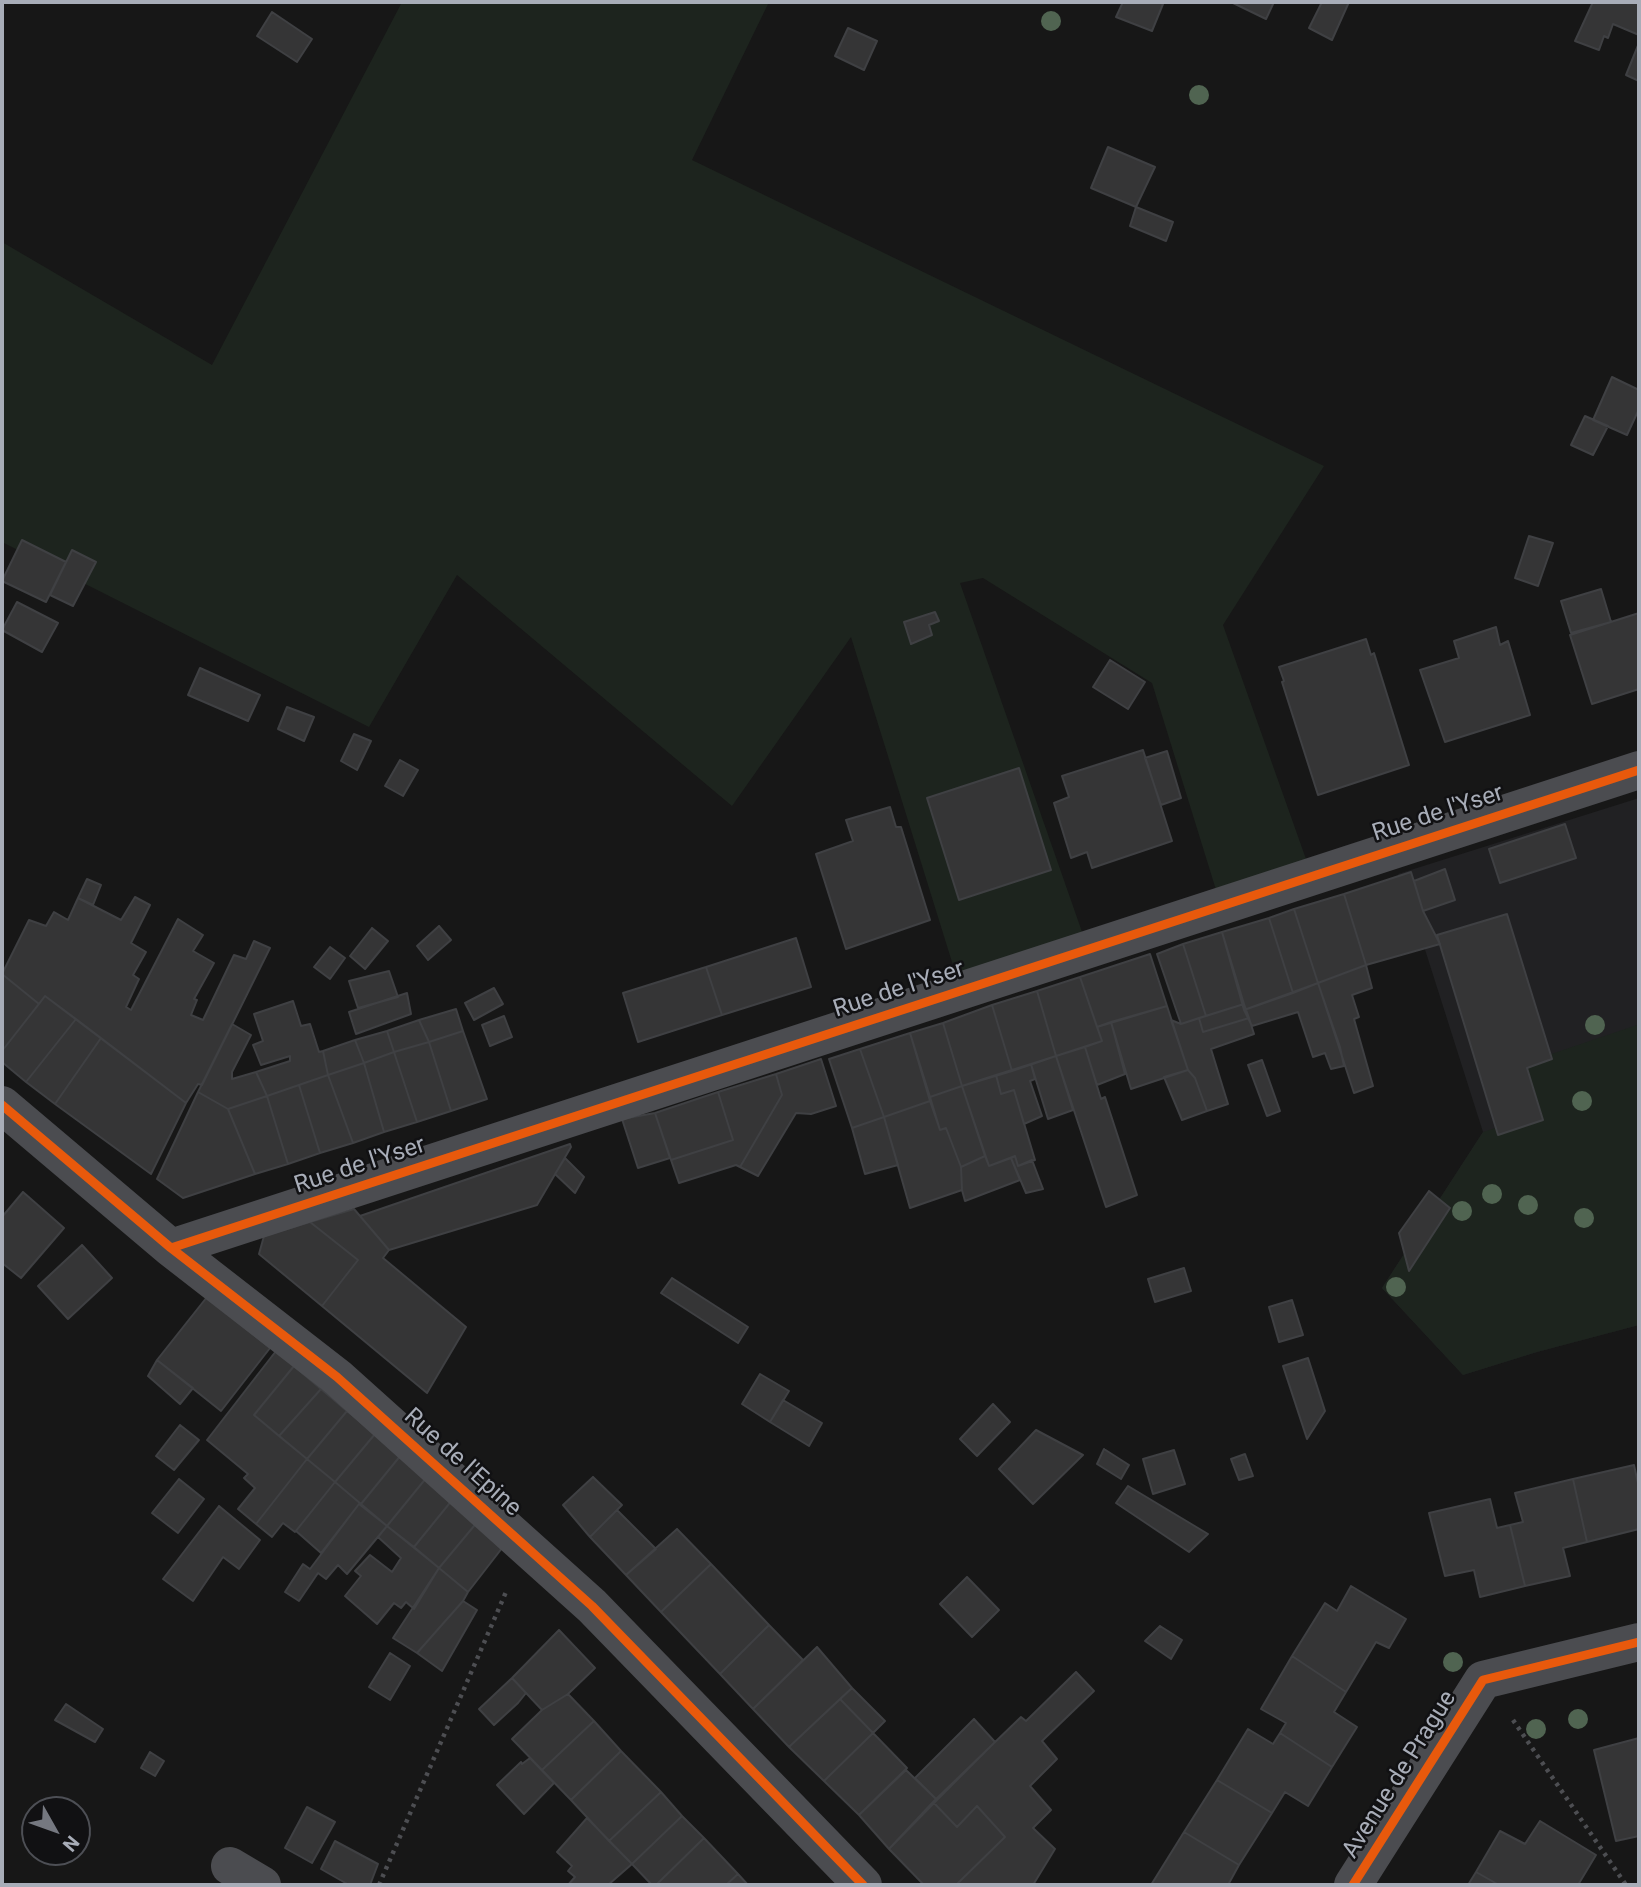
<!DOCTYPE html>
<html>
<head>
<meta charset="utf-8">
<style>
  body { margin:0 }
  #map { position:relative; width:1641px; height:1887px; overflow:hidden; background:#171717; font-family:Roboto,sans-serif }
  canvas { display:block }
  .frame { position:absolute; inset:0; border:4px solid #a8adb8; pointer-events:none }
  .north { position:absolute; left:21px; top:1796px; width:70px; height:70px; box-sizing:border-box; background:#111113; border:2px solid #4d4f55; border-radius:50%; rotate:130deg; font-size:19px; font-weight:700; line-height:28px; text-align:center; color:#a8adb8 }
  .north::after { content:''; display:block; margin:auto; width:24px; height:32px; background:#757880; clip-path:polygon(50% 0,100% 100%,50% 72%,0 100%) }
</style>
</head>
<body>
<div id="map">
<canvas width="1641" height="1887"></canvas>
<div class="frame"></div>
<div class="north">N</div>
</div>
<script>
const ctx = document.querySelector('canvas').getContext('2d');
ctx.lineJoin = 'round';
function fill(path, color) { ctx.fillStyle = color; ctx.fill(path, 'evenodd'); }
const poly = rows => new Path2D(rows.map(r => 'M' + r).join(''));
function strokePath(path, color, width, dash) { ctx.strokeStyle = color; ctx.lineWidth = width; ctx.lineCap = dash ? 'butt' : 'round'; ctx.setLineDash(dash || []); ctx.stroke(path); }
function drawText(font, color, halo, rows, align = 'center') {
  ctx.font = font + ' Roboto,sans-serif'; ctx.lineWidth = 5; ctx.setLineDash([]); ctx.textBaseline = 'middle'; ctx.strokeStyle = halo; ctx.fillStyle = color; for (const [text, x, y, turn = 0] of rows) {
    ctx.save(); ctx.translate(x, y); ctx.rotate((+turn || 0) * Math.PI / 180); ctx.textAlign = isNaN(turn) ? turn : align; if (halo) ctx.strokeText(text, 0, 0); ctx.fillText(text, 0, 0); ctx.restore();
  }
}
fill(poly([
  [1639,798,1639,1325,1537,1352,1463,1375,1382,1288,1483,1132,1421,937,1398,874]
]), '#212123');
fill(poly([
  [402,2,769,2,692,160,1324,466,1223,625,1312,876,1221,906,1152,683,983,578,960,583,1088,949,961,991,851,637,732,806,457,575,369,727,2,542,2,242,212,365],
  [1637,1025,1639,1033,1639,1325,1537,1352,1463,1375,1382,1288,1483,1132,1532,1116,1516,1066]
]), '#1d241e');
const building = poly([
  [1123,2,1158,2,1163,4,1152,31,1116,17,1123,2],
  [1231,2,1274,2,1266,19,1231,2],
  [1322,2,1349,2,1332,40,1309,28,1322,2],
  [1593,2,1639,2,1639,35,1613,24,1608,38,1604,36,1599,50,1575,41,1593,2],
  [272,12,312,39,297,62,257,36,272,12],
  [848,28,877,41,864,70,835,56,848,28],
  [1639,43,1639,81,1626,75,1639,43],
  [1108,147,1155,167,1136,207,1091,188,1108,147],
  [1136,207,1173,222,1166,241,1130,226,1136,207],
  [1612,377,1639,390,1639,409,1627,435,1593,420,1612,377],
  [1585,416,1608,426,1593,455,1571,445,1585,416],
  [1529,536,1553,543,1538,586,1515,578,1529,536],
  [22,540,66,562,46,602,2,581,22,540],
  [72,550,96,562,73,606,50,595,72,550],
  [1601,589,1611,622,1571,633,1561,601,1601,589],
  [17,602,58,623,42,652,2,630,17,602],
  [935,612,939,621,929,625,932,635,911,644,904,622,935,612],
  [1639,613,1639,689,1592,704,1570,635,1639,613],
  [1496,627,1500,645,1508,641,1530,715,1445,742,1420,670,1459,658,1454,641,1496,627],
  [1366,639,1371,655,1374,653,1409,765,1318,795,1282,682,1284,681,1279,667,1366,639],
  [1110,660,1145,682,1128,709,1093,687,1110,660],
  [200,668,260,695,248,721,188,695,200,668],
  [287,707,314,717,304,741,278,729,287,707],
  [354,734,371,741,357,770,341,761,354,734],
  [1143,750,1172,841,1092,868,1087,852,1071,858,1054,803,1069,797,1062,776,1143,750],
  [1167,751,1181,798,1161,805,1145,758,1167,751],
  [400,760,418,770,403,796,385,786,400,760],
  [1019,768,1051,870,959,900,927,798,1019,768],
  [890,807,896,827,901,827,930,920,846,949,816,854,853,841,846,820,890,807],
  [1565,824,1576,858,1500,883,1489,849,1565,824],
  [1445,869,1455,900,1423,911,1414,881,1445,869],
  [1411,872,1423,911,1440,944,1366,965,1344,894,1411,872],
  [87,879,101,885,93,905,78,898,87,879],
  [1344,894,1366,965,1318,983,1294,909,1344,894],
  [135,897,150,905,131,943,146,952,133,975,139,979,126,1007,131,1010,178,919,203,935,193,951,214,963,194,999,197,1000,191,1015,203,1020,234,955,246,959,254,941,270,948,202,1085,198,1084,186,1103,45,996,39,1004,2,974,29,920,46,926,54,912,68,920,78,898,121,920,135,897],
  [1294,909,1318,983,1293,993,1269,918,1294,909],
  [1507,914,1552,1059,1527,1068,1543,1120,1498,1135,1437,935,1507,914],
  [1269,918,1293,993,1244,1010,1222,932,1269,918],
  [439,926,451,940,428,960,417,946,439,926],
  [372,928,388,941,365,969,350,956,372,928],
  [1222,932,1244,1004,1206,1016,1183,944,1222,932],
  [796,938,811,987,722,1015,706,967,796,938],
  [1183,944,1206,1016,1181,1024,1157,954,1183,944],
  [330,947,345,958,330,979,314,967,330,947],
  [1150,954,1167,1006,1097,1027,1080,977,1150,954],
  [1366,965,1372,988,1352,995,1359,1017,1354,1019,1373,1086,1354,1093,1318,983,1366,965],
  [706,967,722,1015,638,1042,623,993,706,967],
  [389,971,398,997,358,1008,349,981,389,971],
  [2,974,39,1004,2,1051,2,974],
  [1080,977,1102,1041,1056,1056,1037,991,1080,977],
  [1318,983,1340,1047,1344,1066,1331,1069,1325,1053,1313,1057,1298,1012,1252,1026,1244,1010,1318,983],
  [494,988,503,1004,474,1020,465,1003,494,988],
  [1037,991,1056,1056,1012,1071,992,1005,1037,991],
  [407,993,411,1014,356,1034,349,1012,407,993],
  [45,996,76,1019,26,1082,2,1062,2,1051,45,996],
  [293,1001,301,1026,310,1024,319,1052,323,1051,328,1075,267,1096,256,1072,290,1061,290,1056,261,1065,253,1045,263,1041,254,1014,293,1001],
  [1244,1004,1249,1018,1203,1032,1199,1018,1244,1004],
  [992,1005,1012,1071,962,1086,943,1023,992,1005],
  [1167,1006,1188,1070,1131,1089,1111,1022,1167,1006],
  [456,1009,463,1031,429,1042,419,1020,456,1009],
  [504,1016,512,1037,490,1046,482,1025,504,1016],
  [1199,1018,1203,1032,1249,1018,1254,1034,1211,1049,1228,1104,1207,1111,1195,1078,1188,1070,1171,1020,1181,1024,1199,1018],
  [76,1019,101,1038,55,1104,26,1082,76,1019],
  [419,1020,429,1042,394,1052,387,1031,419,1020],
  [1111,1022,1125,1074,1097,1085,1085,1047,1102,1041,1097,1027,1111,1022],
  [943,1023,962,1086,930,1097,910,1033,943,1023],
  [232,1024,251,1035,232,1072,232,1079,256,1072,267,1096,228,1109,198,1092,232,1024],
  [387,1031,394,1052,364,1063,355,1040,387,1031],
  [463,1031,487,1099,451,1111,429,1042,463,1031],
  [910,1033,930,1101,884,1117,860,1049,910,1033],
  [101,1038,186,1103,151,1174,55,1104,101,1038],
  [355,1040,364,1063,328,1075,323,1051,355,1040],
  [429,1042,451,1111,417,1122,394,1052,429,1042],
  [1085,1047,1101,1099,1105,1097,1137,1195,1106,1207,1056,1056,1085,1047],
  [860,1049,884,1117,852,1128,829,1059,860,1049],
  [394,1052,417,1122,384,1132,364,1063,394,1052],
  [1056,1056,1073,1110,1048,1119,1031,1064,1056,1056],
  [821,1059,836,1106,811,1114,796,1113,758,1176,740,1167,782,1095,776,1074,821,1059],
  [1262,1060,1280,1111,1267,1116,1248,1065,1262,1060],
  [364,1063,384,1132,353,1143,328,1075,364,1063],
  [1031,1064,1035,1079,1030,1081,1042,1116,1024,1124,1014,1090,1001,1094,996,1075,1031,1064],
  [1188,1070,1195,1078,1207,1111,1182,1120,1164,1077,1188,1070],
  [776,1074,782,1095,740,1167,736,1165,679,1183,671,1160,733,1140,718,1092,776,1074],
  [328,1075,353,1143,320,1153,299,1085,328,1075],
  [996,1075,1001,1094,1014,1090,1035,1160,1018,1166,1015,1156,989,1166,962,1086,996,1075],
  [299,1085,320,1153,288,1164,267,1096,299,1085],
  [962,1086,985,1156,961,1167,946,1128,940,1130,930,1097,962,1086],
  [198,1092,228,1109,255,1174,183,1198,157,1179,198,1092],
  [718,1092,733,1140,671,1160,655,1113,718,1092],
  [267,1096,288,1164,255,1174,228,1109,267,1096],
  [930,1101,940,1130,946,1128,961,1167,962,1190,910,1208,884,1117,930,1101],
  [655,1113,670,1158,638,1168,622,1119,655,1113],
  [884,1117,898,1165,865,1174,852,1128,884,1117],
  [570,1144,571,1147,537,1205,389,1250,360,1216,570,1144],
  [985,1156,989,1166,1011,1158,1020,1180,965,1201,962,1190,961,1167,985,1156],
  [1015,1156,1018,1166,1032,1160,1043,1189,1026,1193,1011,1158,1015,1156],
  [565,1158,584,1177,575,1193,555,1174,565,1158],
  [1429,1191,1450,1208,1409,1271,1399,1233,1429,1191],
  [23,1192,64,1228,21,1278,2,1263,2,1217,23,1192],
  [354,1209,389,1250,383,1258,466,1327,427,1393,322,1306,358,1260,310,1222,354,1209],
  [310,1222,358,1260,322,1306,259,1254,264,1236,310,1222],
  [82,1245,112,1278,68,1319,38,1286,82,1245],
  [1184,1268,1191,1291,1155,1302,1148,1279,1184,1268],
  [672,1278,748,1327,738,1343,661,1293,672,1278],
  [207,1297,270,1348,221,1411,157,1360,207,1297],
  [1292,1300,1303,1335,1279,1342,1269,1307,1292,1300],
  [276,1351,294,1366,254,1415,307,1459,256,1524,238,1509,255,1488,244,1478,248,1474,207,1440,276,1351],
  [1308,1358,1325,1411,1307,1439,1283,1366,1308,1358],
  [157,1360,193,1388,180,1404,148,1376,157,1360],
  [294,1366,321,1389,279,1436,254,1415,294,1366],
  [760,1374,789,1391,770,1422,742,1404,760,1374],
  [321,1389,347,1411,307,1459,279,1436,321,1389],
  [783,1400,822,1423,809,1446,770,1422,783,1400],
  [993,1404,1010,1422,977,1456,960,1439,993,1404],
  [347,1411,375,1434,335,1482,307,1459,347,1411],
  [180,1425,199,1440,174,1470,156,1456,180,1425],
  [1036,1430,1083,1455,1033,1504,999,1469,1036,1430],
  [375,1434,401,1455,361,1504,335,1482,375,1434],
  [1104,1449,1129,1465,1121,1479,1097,1464,1104,1449],
  [1174,1450,1185,1484,1153,1494,1143,1459,1174,1450],
  [1245,1454,1253,1476,1239,1480,1231,1459,1245,1454],
  [401,1455,427,1477,387,1526,361,1504,401,1455],
  [307,1459,335,1482,295,1532,283,1523,272,1537,256,1524,307,1459],
  [1634,1465,1639,1488,1639,1529,1587,1542,1573,1479,1634,1465],
  [427,1477,453,1499,414,1547,387,1526,427,1477],
  [593,1477,622,1505,590,1537,563,1505,593,1477],
  [179,1479,204,1499,178,1533,152,1513,179,1479],
  [1573,1479,1587,1542,1563,1548,1570,1576,1525,1586,1510,1525,1523,1522,1515,1493,1573,1479],
  [335,1482,361,1504,359,1504,321,1553,296,1531,335,1482],
  [1128,1486,1208,1534,1189,1552,1116,1503,1128,1486],
  [453,1499,479,1520,439,1568,414,1547,453,1499],
  [1490,1499,1497,1528,1510,1525,1525,1586,1480,1597,1474,1570,1445,1576,1429,1513,1490,1499],
  [359,1504,387,1526,347,1574,338,1565,326,1579,318,1573,299,1601,285,1592,303,1564,310,1569,359,1504],
  [219,1506,260,1540,239,1569,223,1557,193,1601,163,1579,219,1506],
  [617,1510,656,1549,626,1575,590,1537,617,1510],
  [479,1520,506,1543,468,1592,439,1568,479,1520],
  [387,1526,439,1568,414,1609,406,1602,401,1608,394,1603,377,1624,345,1596,361,1576,355,1571,370,1555,392,1572,401,1558,378,1537,387,1526],
  [677,1529,711,1564,661,1612,626,1575,677,1529],
  [711,1564,769,1625,720,1674,661,1612,711,1564],
  [439,1568,468,1592,463,1601,417,1653,393,1638,439,1568],
  [967,1577,999,1610,972,1637,940,1604,967,1577],
  [1351,1586,1406,1619,1389,1648,1376,1642,1346,1692,1292,1656,1325,1603,1337,1611,1351,1586],
  [463,1601,477,1610,442,1671,417,1653,463,1601],
  [769,1625,803,1660,753,1709,720,1674,769,1625],
  [1160,1626,1182,1640,1171,1659,1145,1641,1160,1626],
  [559,1630,595,1668,568,1694,542,1710,512,1678,559,1630],
  [817,1647,852,1688,789,1747,753,1709,817,1647],
  [390,1653,410,1666,390,1700,369,1687,390,1653],
  [1292,1656,1346,1692,1334,1712,1357,1727,1332,1767,1280,1733,1286,1723,1261,1709,1292,1656],
  [1076,1672,1094,1691,1042,1741,1057,1759,1030,1786,1051,1810,1033,1828,1055,1849,1033,1885,956,1885,1005,1837,977,1806,957,1827,933,1802,1021,1717,1026,1721,1076,1672],
  [512,1678,526,1693,518,1703,494,1725,479,1709,512,1678],
  [852,1688,885,1721,873,1733,840,1699,852,1688],
  [568,1694,594,1721,542,1770,512,1739,542,1710,568,1694],
  [840,1699,873,1733,824,1781,789,1747,840,1699],
  [66,1704,103,1729,95,1742,55,1720,66,1704],
  [974,1719,995,1742,937,1800,915,1778,974,1719],
  [594,1721,621,1751,571,1800,542,1770,594,1721],
  [1248,1729,1273,1744,1280,1733,1332,1767,1308,1806,1285,1792,1272,1813,1217,1780,1248,1729],
  [873,1733,907,1768,859,1815,824,1781,873,1733],
  [1639,1738,1639,1836,1616,1841,1594,1750,1639,1738],
  [621,1751,661,1792,609,1841,571,1800,621,1751],
  [150,1752,164,1761,155,1776,141,1768,150,1752],
  [530,1758,554,1783,524,1814,497,1785,521,1762,522,1764,530,1758],
  [906,1770,937,1800,889,1849,859,1815,906,1770],
  [1217,1780,1272,1813,1239,1865,1184,1832,1217,1780],
  [661,1792,682,1816,632,1864,609,1841,661,1792],
  [933,1802,957,1827,977,1806,1005,1837,956,1885,924,1885,889,1849,933,1802],
  [307,1807,335,1822,312,1863,285,1848,307,1807],
  [682,1816,704,1838,656,1885,652,1885,632,1864,682,1816],
  [587,1818,632,1864,608,1885,568,1885,575,1877,568,1871,572,1866,557,1852,587,1818],
  [1540,1821,1596,1855,1578,1885,1499,1885,1476,1872,1500,1831,1525,1844,1540,1821],
  [1184,1832,1239,1865,1228,1885,1151,1885,1184,1832],
  [704,1838,738,1874,726,1885,656,1885,704,1838],
  [335,1841,378,1864,370,1885,349,1885,321,1869,335,1841],
  [1476,1872,1499,1885,1468,1885,1476,1872],
  [738,1874,748,1885,726,1885,738,1874]
]);
fill(building, '#353536');
strokePath(building, '#3f4043', 2);
strokePath(poly([
  [1513,1720,1626,1885],
  [379,1885,506,1592]
]), '#4d4e52', 4.5, [3.5, 5]);
strokePath(poly([
  [2,1105,171,1248,337,1377,592,1606,863,1885],
  [171,1248,1639,770],
  [230,1866,262,1885],
  [1353,1885,1483,1680,1639,1642]
]), '#4b4c50', 38);
strokePath(poly([
  [2,1105,171,1248,337,1377,592,1606,863,1885],
  [171,1248,1639,770],
  [1353,1885,1483,1680,1639,1642]
]), '#e8590c', 9);
ctx.fillStyle = '#506451';
for (const [x, y] of [
  [1051,21],
  [1199,95],
  [1595,1025],
  [1582,1101],
  [1492,1194],
  [1528,1205],
  [1462,1211],
  [1584,1218],
  [1396,1287],
  [1453,1662],
  [1578,1719],
  [1536,1729]
]) { ctx.beginPath(); ctx.arc(x, y, 10, 0, 2 * Math.PI); ctx.fill(); }
drawText('24px', '#a8adb8', '#111113', [
  ["Rue de l'Yser",1438,814,-18],
  ["Rue de l'Yser",899,990,-18],
  ["Rue de l'Yser",360,1166,-18],
  ["Rue de l'Epine",462,1463,42],
  ["Avenue de Prague",1400,1775,-58]
]);
</script>
</body>
</html>
